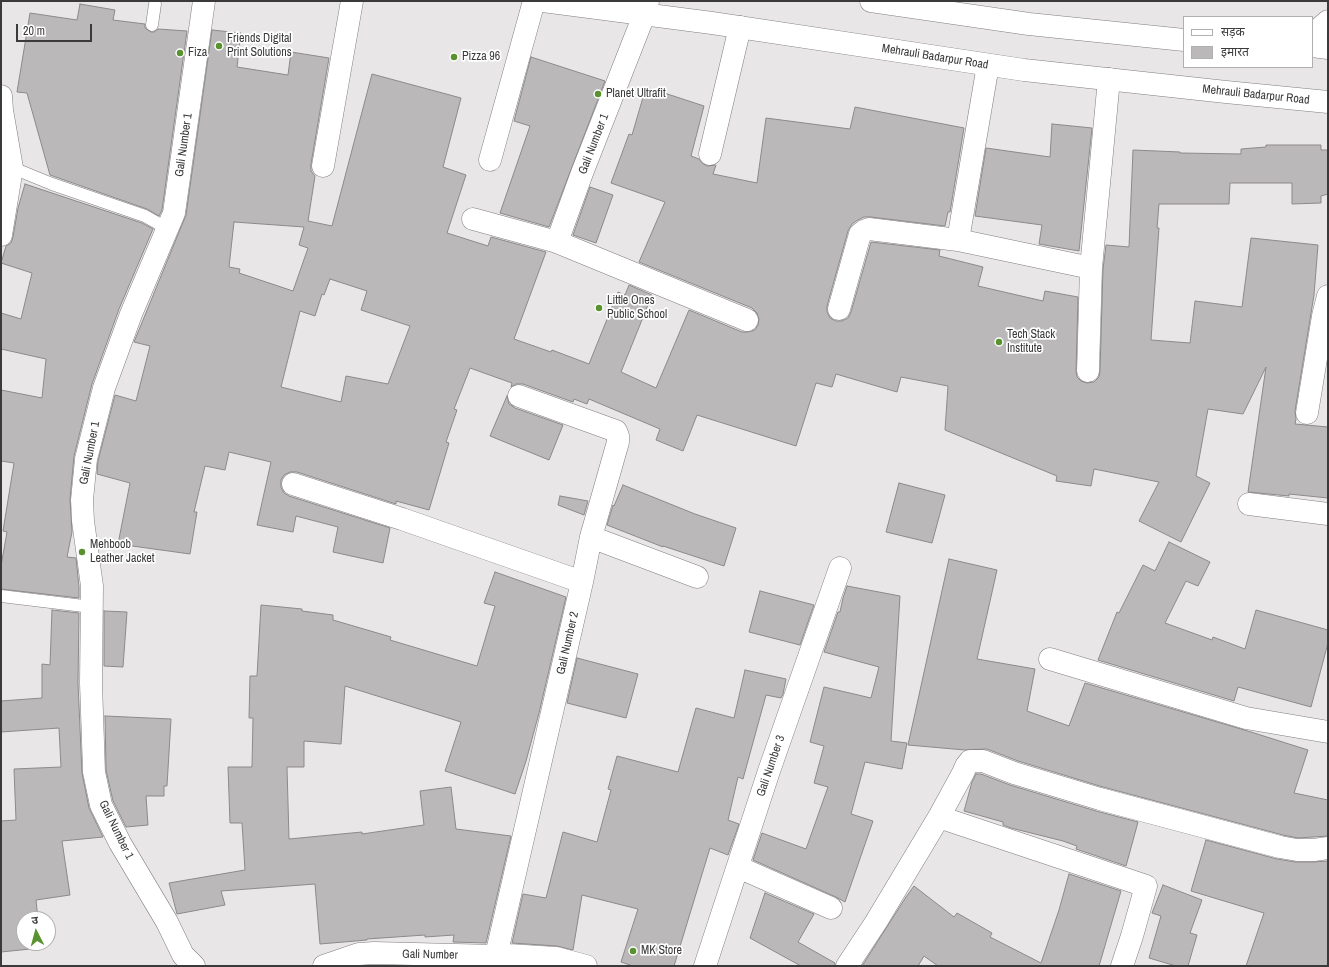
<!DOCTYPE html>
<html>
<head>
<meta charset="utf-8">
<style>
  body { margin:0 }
  #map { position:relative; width:1329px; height:967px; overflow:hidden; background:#e9e6e8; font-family:"Archivo Narrow","Noto Sans Devanagari",sans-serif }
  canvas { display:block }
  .frame { position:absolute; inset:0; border:2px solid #3b3a3b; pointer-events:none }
  .legend { position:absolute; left:1183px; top:16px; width:130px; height:52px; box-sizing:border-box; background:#fff; border:1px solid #b1b0b1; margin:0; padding:5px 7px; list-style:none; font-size:12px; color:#3b3a3b }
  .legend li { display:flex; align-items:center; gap:8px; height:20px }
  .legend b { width:20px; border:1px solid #b1b0b1 }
  .north { position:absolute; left:16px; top:911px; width:40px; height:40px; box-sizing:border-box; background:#fff; border:1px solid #b1b0b1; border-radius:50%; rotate:354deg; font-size:11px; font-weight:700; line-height:16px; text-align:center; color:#3b3a3b }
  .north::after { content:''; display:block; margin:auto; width:14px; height:18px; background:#59922f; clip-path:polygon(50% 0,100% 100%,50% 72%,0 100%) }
  .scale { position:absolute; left:16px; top:24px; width:76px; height:18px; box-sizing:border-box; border:2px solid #3b3a3b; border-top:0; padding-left:5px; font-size:12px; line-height:14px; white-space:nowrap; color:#3b3a3b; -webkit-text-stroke:3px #fff; paint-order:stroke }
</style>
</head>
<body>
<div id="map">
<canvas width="1329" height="967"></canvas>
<div class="frame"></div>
<ul class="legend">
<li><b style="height:5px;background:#fff"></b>सड़क</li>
<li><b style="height:11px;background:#bbb8ba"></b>इमारत</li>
</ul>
<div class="north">उ</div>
<div class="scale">20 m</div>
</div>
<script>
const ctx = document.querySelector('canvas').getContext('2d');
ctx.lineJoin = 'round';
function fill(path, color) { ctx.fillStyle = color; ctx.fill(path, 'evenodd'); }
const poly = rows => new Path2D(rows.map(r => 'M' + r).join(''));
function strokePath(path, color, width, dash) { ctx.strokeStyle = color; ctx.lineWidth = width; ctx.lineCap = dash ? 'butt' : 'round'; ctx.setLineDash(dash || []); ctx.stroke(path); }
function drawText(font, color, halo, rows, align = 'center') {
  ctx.font = font + ' "Archivo Narrow",sans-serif'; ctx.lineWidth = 3.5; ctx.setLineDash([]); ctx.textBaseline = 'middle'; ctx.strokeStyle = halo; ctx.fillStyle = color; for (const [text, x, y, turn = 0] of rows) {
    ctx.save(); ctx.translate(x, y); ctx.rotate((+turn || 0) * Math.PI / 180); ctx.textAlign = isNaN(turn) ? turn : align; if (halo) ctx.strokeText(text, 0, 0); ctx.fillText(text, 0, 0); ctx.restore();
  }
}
const building = poly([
  [80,4,115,10,113,20,145,24,145,28,151,32,154,32,158,29,187,31,162,210,159,216,147,209,50,175,27,93,17,92,30,13,77,20,80,4],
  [212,30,241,33,237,67,288,75,291,52,329,58,311,164,311,171,315,176,308,221,332,226,372,74,461,98,443,167,466,175,447,233,488,246,491,237,546,252,514,339,551,352,552,350,589,364,618,292,625,295,629,285,652,295,621,372,656,388,689,310,742,332,748,332,755,330,758,325,759,319,757,313,752,308,639,262,665,202,611,183,629,134,632,135,646,87,704,106,691,156,699,159,702,163,707,166,716,165,713,174,757,183,766,118,850,129,855,107,964,128,950,212,948,212,945,226,871,217,864,217,856,221,852,224,848,231,827,306,827,312,830,318,836,321,842,321,848,318,851,312,871,242,940,250,939,256,983,267,978,286,1043,301,1045,291,1078,297,1076,371,1077,377,1081,381,1087,383,1094,382,1099,377,1100,371,1103,269,1106,245,1129,247,1133,150,1180,152,1180,153,1241,154,1241,149,1266,147,1266,145,1321,145,1321,150,1328,150,1328,194,1321,196,1321,203,1292,204,1292,183,1230,183,1229,204,1159,204,1157,228,1159,228,1151,340,1190,343,1195,301,1242,307,1251,238,1318,245,1314,295,1295,411,1296,419,1295,424,1328,427,1328,498,1289,494,1289,496,1248,492,1266,367,1243,414,1208,409,1196,476,1210,483,1181,542,1139,521,1159,482,1094,469,1091,486,1056,481,1057,476,945,430,948,386,901,377,897,392,836,374,832,387,816,383,796,446,697,415,683,451,656,440,660,429,589,399,587,404,574,399,573,402,523,384,516,384,511,387,512,383,470,368,454,409,457,410,446,442,449,443,429,510,396,501,396,504,297,472,290,472,284,475,281,480,281,487,284,493,289,496,390,528,383,563,333,552,338,527,296,516,293,532,257,525,271,462,229,452,225,470,205,466,194,512,197,512,190,554,118,544,130,483,97,474,98,461,115,395,136,401,150,346,134,342,186,215,212,30],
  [234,222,304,227,299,245,308,248,293,291,239,273,240,269,229,267,234,222],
  [330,279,367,291,361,310,410,326,388,384,346,376,341,402,281,387,300,311,315,316,322,294,324,295,330,279],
  [531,57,605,81,549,227,500,213,530,126,514,121,531,57],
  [1052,124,1092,128,1079,251,1039,244,1042,225,975,216,986,148,1050,157,1052,124],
  [25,184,142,223,153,229,119,309,92,384,74,456,70,499,72,532,67,557,76,558,79,587,79,598,1,589,1,566,7,532,3,531,14,463,1,461,1,390,42,398,46,359,1,349,1,313,21,319,32,273,1,263,6,246,11,243,13,237,18,208,25,184],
  [590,187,613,195,596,243,573,235,590,187],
  [507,396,509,404,515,408,563,425,549,460,490,436,507,396],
  [899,483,945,495,932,543,886,532,899,483],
  [623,485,695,514,736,528,724,566,663,546,663,547,607,525,613,505,614,506,623,485],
  [560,496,588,501,584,515,558,505,560,496],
  [1169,542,1210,562,1198,586,1186,581,1165,623,1212,640,1213,637,1245,649,1256,610,1328,630,1328,643,1311,707,1238,687,1234,701,1098,660,1117,612,1119,613,1143,565,1155,571,1169,542],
  [949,559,997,570,977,659,1035,669,1027,711,1069,726,1085,683,1251,732,1308,750,1294,793,1328,800,1328,836,1298,838,1283,835,1103,787,1018,761,987,749,965,750,908,745,949,559],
  [495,572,566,597,539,713,526,761,515,794,445,771,461,722,345,686,341,744,304,741,304,767,287,767,289,839,362,832,362,834,424,825,420,791,451,787,456,829,511,836,486,943,453,942,454,935,425,937,425,935,367,939,367,940,320,944,315,884,221,891,225,905,177,914,169,883,245,870,242,823,230,823,228,767,252,767,253,718,249,718,250,676,257,676,261,605,302,609,302,611,333,615,333,620,391,637,390,640,477,666,495,606,484,603,495,572],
  [847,586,900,596,891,741,907,743,902,769,865,762,851,814,873,821,845,902,836,897,753,860,762,833,806,849,828,787,814,783,824,746,810,742,824,687,871,698,879,667,824,652,838,612,840,612,843,598,847,586],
  [760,591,814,605,800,645,749,632,760,591],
  [52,610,79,613,78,683,82,773,89,808,103,837,62,841,70,895,36,900,38,919,24,919,24,943,40,943,40,948,1,952,1,821,16,820,14,769,61,767,59,728,1,732,1,701,42,698,42,664,50,665,52,610],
  [104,611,127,612,123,667,104,666,104,611],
  [577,658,638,674,626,718,567,703,577,658],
  [745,670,786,679,783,694,781,698,766,695,743,779,738,777,728,820,739,824,728,855,710,848,674,966,633,966,621,962,638,909,582,895,573,950,557,946,512,943,523,894,546,898,563,832,597,842,611,790,608,789,617,756,678,772,696,708,734,718,745,670],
  [105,716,171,719,167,786,164,786,164,796,146,796,148,825,126,827,113,801,106,770,105,716],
  [976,774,981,774,1010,785,1096,811,1138,822,1126,866,1076,849,1077,846,1063,841,1011,828,1003,825,1003,822,964,811,972,782,976,774],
  [1206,840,1277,859,1295,862,1314,862,1328,861,1328,966,1246,966,1264,913,1191,891,1206,840],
  [1069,874,1121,891,1099,966,938,966,924,956,918,966,862,966,906,897,914,886,954,917,957,913,992,933,990,937,1041,963,1059,910,1069,874],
  [1163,885,1202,900,1190,933,1197,935,1188,966,1176,966,1149,958,1161,916,1152,913,1163,885],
  [765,893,814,914,798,942,835,963,835,966,801,966,750,938,765,893]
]);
fill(building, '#bbb8ba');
strokePath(building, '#8c898b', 1);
const service = poly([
  [152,25,155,4],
  [8,166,52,184,145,216,159,224,167,232],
  [1,596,92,607]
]);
const minor = poly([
  [1,96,2,110,12,168,1,235],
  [710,154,740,27],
  [490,160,534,1],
  [323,166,352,1],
  [473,219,557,242,747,320],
  [958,240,1091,268,1109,79],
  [557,242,582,173,644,15,648,1],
  [839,309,860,234,864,231,869,229,958,240,988,65],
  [1088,371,1091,268],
  [1307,413,1323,316,1328,296],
  [293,484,402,519,582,582],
  [1249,504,1328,514],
  [591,537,697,577],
  [1050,659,1246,718,1328,732],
  [939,817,1146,886,1132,936,1122,966],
  [738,867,831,908],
  [496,956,582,582,591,537,618,442,618,436,616,431,519,396],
  [194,966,183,955,167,922,120,843,101,805,94,772,91,683,92,586,83,521,82,500,86,459,104,388,131,314,174,213,204,1],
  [324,966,359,954,374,953,496,956,509,955,556,958,586,966],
  [705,966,769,771,840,568],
  [847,966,876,922,939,817,963,773,966,766,970,761,983,761,1014,773,1100,799,1280,847,1297,850,1314,850,1328,848]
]);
const tertiary = poly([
  [1312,35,1328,21]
]);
const primary = poly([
  [543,1,712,23,1024,70,1226,92,1328,102],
  [871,1,1029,24,1184,40],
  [1312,46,1328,48]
]);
strokePath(service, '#817e80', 13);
strokePath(minor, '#817e80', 23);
strokePath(tertiary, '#817e80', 23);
strokePath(primary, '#817e80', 23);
strokePath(service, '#fff', 12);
strokePath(minor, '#fff', 22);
strokePath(tertiary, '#fff', 22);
strokePath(primary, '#fff', 22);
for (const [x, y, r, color] of [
  [219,46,4,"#59922f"],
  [180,53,4,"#59922f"],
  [454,57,4,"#59922f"],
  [598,94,4,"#59922f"],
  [599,308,4,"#59922f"],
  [999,342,4,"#59922f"],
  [82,552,4,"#59922f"],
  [633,951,4,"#59922f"]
]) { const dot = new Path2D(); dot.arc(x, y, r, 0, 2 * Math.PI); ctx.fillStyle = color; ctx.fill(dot); strokePath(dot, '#fff', 1.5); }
drawText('12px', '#3b3a3b', '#fff', [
  ["Friends Digital",227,39],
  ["Print Solutions",227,53],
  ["Fiza",188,53],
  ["Pizza 96",462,57],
  ["Planet Ultrafit",606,94],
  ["Little Ones",607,301],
  ["Public School",607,315],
  ["Tech Stack",1007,335],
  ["Institute",1007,349],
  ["Mehboob",90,545],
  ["Leather Jacket",90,559],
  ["MK Store",641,951]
], 'left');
drawText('12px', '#3b3a3b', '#fff', [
  ["Mehrauli Badarpur Road",935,57,9],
  ["Mehrauli Badarpur Road",1256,95,6],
  ["Gali Number 1",594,144,-69],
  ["Gali Number 1",184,145,-82],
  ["Gali Number 1",90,453,-79],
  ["Gali Number 2",568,643,-77],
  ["Gali Number 3",771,766,-71],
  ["Gali Number 1",116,830,64],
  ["Gali Number",430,955,1]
]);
</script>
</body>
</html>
